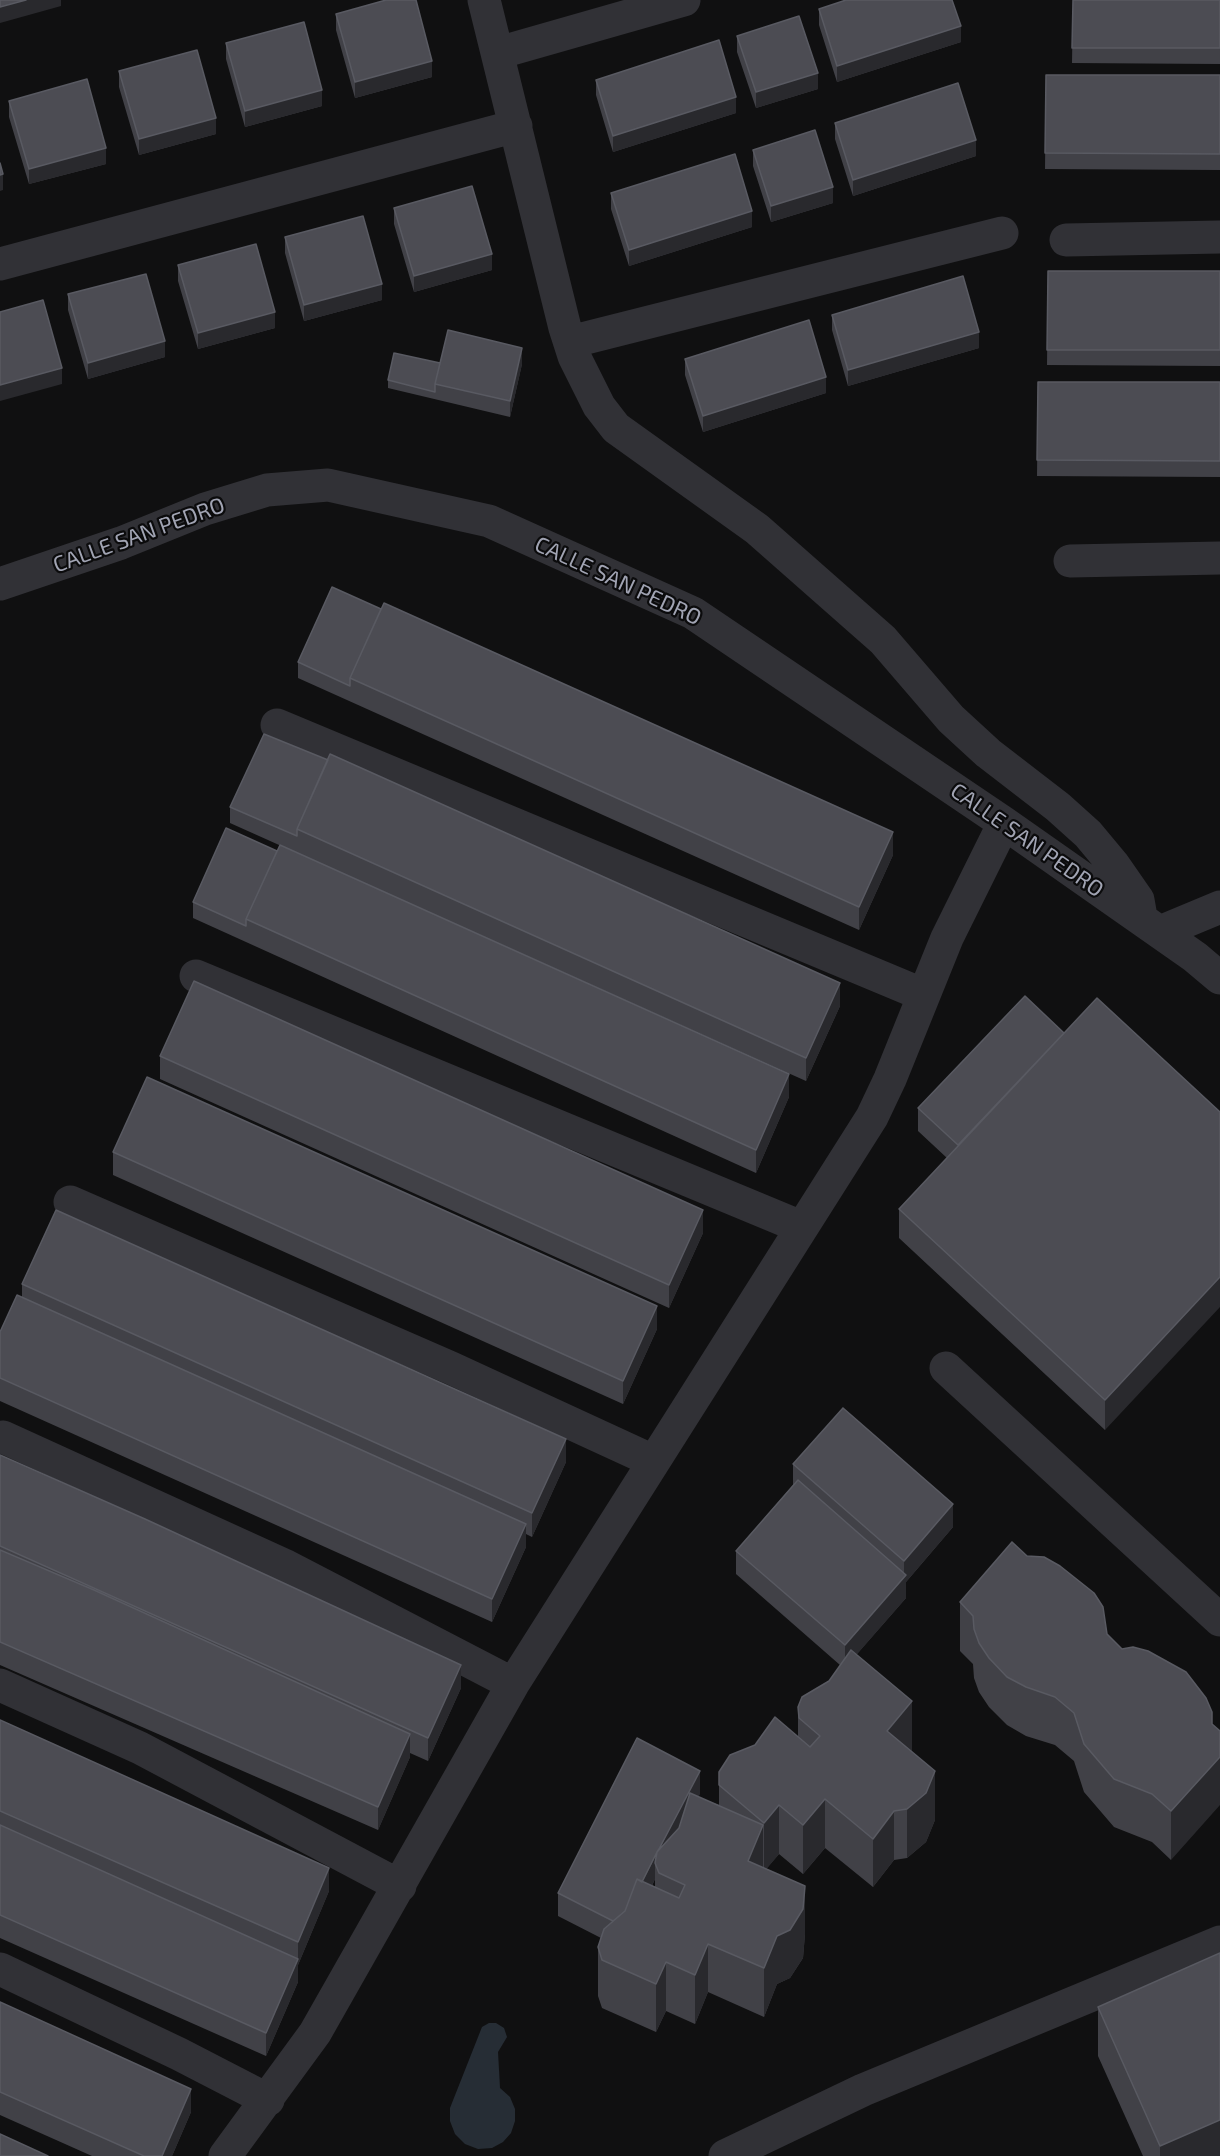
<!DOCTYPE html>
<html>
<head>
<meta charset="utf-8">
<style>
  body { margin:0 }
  canvas { display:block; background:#101011 }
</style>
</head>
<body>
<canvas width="1220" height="2156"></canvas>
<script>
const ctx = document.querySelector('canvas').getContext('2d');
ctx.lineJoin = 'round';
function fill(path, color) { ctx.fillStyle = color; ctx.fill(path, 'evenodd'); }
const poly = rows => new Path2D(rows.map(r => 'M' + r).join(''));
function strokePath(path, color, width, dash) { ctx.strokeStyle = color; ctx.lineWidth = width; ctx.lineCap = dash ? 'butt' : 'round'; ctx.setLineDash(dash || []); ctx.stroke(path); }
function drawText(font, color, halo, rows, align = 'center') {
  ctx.font = font + ' "Exo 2",sans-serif'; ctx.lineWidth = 4.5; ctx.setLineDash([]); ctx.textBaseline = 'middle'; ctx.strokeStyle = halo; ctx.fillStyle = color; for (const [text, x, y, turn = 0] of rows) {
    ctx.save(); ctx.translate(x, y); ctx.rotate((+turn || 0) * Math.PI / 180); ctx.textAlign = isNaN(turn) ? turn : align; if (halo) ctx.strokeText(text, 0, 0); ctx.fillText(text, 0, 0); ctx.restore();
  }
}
fill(poly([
  [489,2023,496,2023,504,2028,507,2037,498,2052,500,2088,510,2097,515,2109,515,2121,511,2133,503,2142,492,2148,478,2149,465,2144,455,2134,450,2121,450,2108,482,2027]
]), '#262d35');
strokePath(poly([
  [484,0,565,328,574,356,599,406,616,428,757,529,883,640,951,719,988,753,1058,807,1088,834,1113,864,1138,900,1141,917],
  [498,53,684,0],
  [1066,240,1220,237],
  [0,264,516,126],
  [570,342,1002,233],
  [1070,561,1220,558],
  [0,584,121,543,205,509,267,490,328,485,489,521,693,613,1004,823,1195,957,1220,978],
  [277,725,924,995],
  [1160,932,1220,907],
  [196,976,801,1227],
  [70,1202,451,1368,653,1461],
  [946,1368,1220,1620],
  [3,1437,284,1565,513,1684],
  [0,1685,140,1748,400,1886],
  [0,1969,179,2054,268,2100],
  [225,2156,315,2033,513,1684,872,1117,890,1079,947,938,1004,823],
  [725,2156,863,2090,1220,1942]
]), '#313136', 33);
fill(poly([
  [1073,0,1220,0,1220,64,1072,63],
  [819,9,961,42,837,82,819,25],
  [336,14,432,77,355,98,336,30],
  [737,36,818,89,756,108,737,52],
  [226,43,322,106,245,127,226,59],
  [119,71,216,134,139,155,119,87],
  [1046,75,1220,75,1220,170,1045,169],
  [596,80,736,113,613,152,596,95],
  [9,101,106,164,29,184,9,117],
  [835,123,976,156,853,196,835,139],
  [753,150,833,203,771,222,753,166],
  [611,193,752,227,629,266,611,209],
  [394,208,492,270,414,292,394,224],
  [285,237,382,300,304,321,285,253],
  [178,265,275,328,198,349,178,281],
  [1048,271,1220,271,1220,366,1047,365],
  [68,294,165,357,88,379,68,310],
  [832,315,979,348,848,386,832,330],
  [685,359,826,393,703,432,685,375],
  [440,363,522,364,510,417,388,388,388,380],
  [1038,382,1220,382,1220,477,1037,476],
  [332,587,893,855,859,930,298,678,298,662],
  [230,807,840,1006,806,1081,230,823],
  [193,902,789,1097,756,1173,193,918],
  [1064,1033,1220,1112,1105,1430,899,1238,899,1209,947,1158,918,1131,918,1108],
  [160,1056,703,1233,669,1308,160,1079],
  [113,1152,657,1329,623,1404,113,1175],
  [22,1284,566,1462,532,1537,526,1534,526,1547,492,1622,0,1401,0,1332,22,1297],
  [0,1455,461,1688,428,1761,410,1753,410,1757,378,1830,0,1665],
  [793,1464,953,1527,906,1582,906,1598,856,1655,912,1750,911,1751,935,1820,926,1842,907,1858,894,1860,873,1887,825,1848,803,1874,779,1854,766,1869,805,1934,803,1958,790,1978,777,1984,764,2017,708,1992,695,2024,666,2011,656,2032,602,2008,598,1996,598,1947,601,1938,558,1916,558,1893,700,1794,698,1797,719,1805,719,1772,798,1736,798,1707,829,1681,840,1665,736,1574,736,1551,793,1485],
  [655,1879,655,1887,652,1886],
  [960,1602,1107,1634,1122,1649,1186,1672,1171,1860,1152,1842,1114,1827,1084,1792,1074,1761,1055,1745,1026,1736,1007,1725,989,1707,979,1692,974,1678,973,1664,960,1651],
  [0,1720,329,1891,298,1965,298,1982,266,2056,0,1938],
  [0,2002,191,2112,172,2156,92,2156,0,2115],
  [1098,2007,1220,2156,1143,2156,1098,2056]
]), '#414147');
fill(poly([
  [26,0,61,0,61,6,0,23,0,7],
  [961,26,961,42,837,82,837,66],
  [432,61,432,77,355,98,355,82],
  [818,73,818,89,756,108,756,92],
  [322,90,322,106,245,127,245,111],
  [736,97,736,113,613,152,613,136],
  [216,118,216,134,139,155,139,139],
  [976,140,976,156,853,196,853,180],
  [106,148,106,164,29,184,29,169],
  [3,174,3,190,0,191,0,175],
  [833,187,833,203,771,222,771,206],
  [752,211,752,227,629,266,629,250],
  [492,254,492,270,414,292,414,276],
  [382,284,382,300,304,321,304,305],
  [275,312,275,328,198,349,198,333],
  [979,332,979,348,848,386,848,370],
  [165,341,165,357,88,379,88,363],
  [522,348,522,364,510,417,510,401],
  [62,368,62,384,0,401,0,385],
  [826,377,826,393,703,432,703,416],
  [893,832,893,855,859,930,859,907],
  [840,983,840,1006,806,1081,806,1058],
  [789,1074,789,1097,756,1173,756,1150],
  [703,1210,703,1233,669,1308,669,1285],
  [1220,1277,1220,1307,1105,1430,1105,1400],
  [657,1306,657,1329,623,1404,623,1381],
  [566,1439,566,1462,532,1537,532,1513],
  [953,1504,953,1527,906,1582,906,1598,845,1668,845,1645,904,1577,904,1561],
  [526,1524,526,1547,492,1622,492,1599],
  [461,1665,461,1688,428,1761,428,1738],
  [912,1701,912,1750,887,1780,887,1731],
  [410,1734,410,1757,378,1830,378,1807],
  [1220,1757,1220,1805,1171,1860,1171,1811],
  [700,1771,700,1794,659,1872,655,1863,655,1879,620,1948,620,1925],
  [935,1771,935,1820,926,1842,907,1858,907,1809],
  [825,1799,825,1848,803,1874,803,1825],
  [779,1805,779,1854,764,1872,764,1823],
  [894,1811,894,1860,873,1887,873,1839],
  [763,1825,763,1873,748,1861],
  [329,1868,329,1891,298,1965,298,1982,266,2056,266,2033,298,1960,298,1942],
  [805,1886,805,1934,803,1958,790,1978,777,1984,764,2017,764,1968,777,1936],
  [708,1944,708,1992,695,2024,695,1975],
  [666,1962,666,2011,656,2032,656,1984],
  [191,2089,191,2112,172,2156,162,2156],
  [1220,2120,1220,2156,1160,2156,1160,2146]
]), '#29292d');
const building = poly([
  [0,0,26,0,0,7,0,0],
  [386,0,416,0,432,61,355,82,336,14,386,0],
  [846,0,952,0,961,26,837,66,819,9,846,0],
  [1073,0,1220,0,1220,48,1072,48,1073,0],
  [799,16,818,73,756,92,737,36,799,16],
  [304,22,322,90,245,111,226,43,304,22],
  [719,40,736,97,613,136,596,80,719,40],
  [197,50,216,118,139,139,119,71,197,50],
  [1046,75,1220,75,1220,154,1045,153,1046,75],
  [87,79,106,148,29,169,9,101,87,79],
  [958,83,976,140,853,180,835,123,958,83],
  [815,130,833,187,771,206,753,150,815,130],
  [735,154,752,211,629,250,611,193,735,154],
  [0,163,3,174,0,175,0,163],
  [472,186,492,254,414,276,394,208,472,186],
  [363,216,382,284,304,305,285,237,363,216],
  [256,244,275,312,198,333,178,265,256,244],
  [1048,271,1220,271,1220,350,1047,350,1048,271],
  [146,274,165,341,88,363,68,294,146,274],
  [963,276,979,332,848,370,832,315,963,276],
  [43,300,62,368,0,385,0,312,43,300],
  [809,320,826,377,703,416,685,359,809,320],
  [448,330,522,348,510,401,435,384,448,330],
  [394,353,440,363,435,384,435,392,388,380,394,353],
  [1038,382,1220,382,1220,461,1037,460,1038,382],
  [332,587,381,609,350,678,350,686,298,662,332,587],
  [384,603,893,832,859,907,350,678,384,603],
  [264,734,328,760,297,829,297,836,230,807,264,734],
  [330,754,840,983,806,1058,297,829,330,754],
  [226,828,277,851,246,919,246,926,193,902,226,828],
  [280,845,789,1074,756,1150,246,919,280,845],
  [194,981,703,1210,669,1285,160,1056,194,981],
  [1025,996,1064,1033,958,1145,918,1108,1025,996],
  [1097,998,1220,1112,1220,1277,1105,1400,899,1209,1097,998],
  [147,1077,657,1306,623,1381,113,1152,147,1077],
  [56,1210,566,1439,532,1513,22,1284,56,1210],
  [17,1295,526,1524,492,1599,0,1378,0,1332,17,1295],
  [843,1408,953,1504,904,1561,793,1464,843,1408],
  [0,1455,145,1519,461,1665,428,1738,0,1546,0,1455],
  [798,1480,906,1575,845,1645,736,1551,798,1480],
  [1012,1542,1027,1556,1044,1557,1060,1566,1094,1593,1103,1607,1107,1634,1122,1649,1133,1647,1148,1651,1186,1672,1206,1698,1212,1712,1212,1724,1220,1731,1220,1757,1171,1811,1152,1794,1114,1779,1084,1744,1074,1713,1055,1697,1026,1687,1007,1677,989,1658,979,1643,974,1629,973,1616,960,1602,1012,1542],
  [0,1550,94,1590,410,1734,378,1807,0,1642,0,1550],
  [851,1650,912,1701,887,1731,935,1771,926,1793,907,1809,894,1811,873,1839,825,1799,803,1825,779,1805,764,1823,719,1785,719,1772,730,1755,755,1745,775,1717,810,1747,820,1736,799,1718,798,1707,802,1697,829,1681,851,1650],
  [0,1720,329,1868,298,1942,0,1811,0,1720],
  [637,1738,700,1771,659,1849,657,1852,642,1882,637,1879,625,1911,613,1921,558,1893,637,1738],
  [690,1793,763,1825,748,1861,805,1886,803,1909,790,1930,777,1936,764,1968,708,1944,695,1975,666,1962,656,1984,602,1960,598,1947,604,1929,625,1911,637,1879,679,1898,685,1885,659,1873,655,1863,657,1852,679,1828,690,1793],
  [0,1825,298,1959,266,2033,0,1915,0,1825],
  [1220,1953,1220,2120,1160,2146,1098,2007,1220,1953],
  [0,2002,191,2089,162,2156,144,2156,0,2092,0,2002],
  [0,2134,48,2156,0,2156,0,2134]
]);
fill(building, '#4c4c53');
strokePath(building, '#595a62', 1.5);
drawText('22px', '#a1a4b3', '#0b0b0c', [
  ["CALLE SAN PEDRO",139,535,-20],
  ["CALLE SAN PEDRO",618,581,25],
  ["CALLE SAN PEDRO",1027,840,35]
]);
</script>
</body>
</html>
